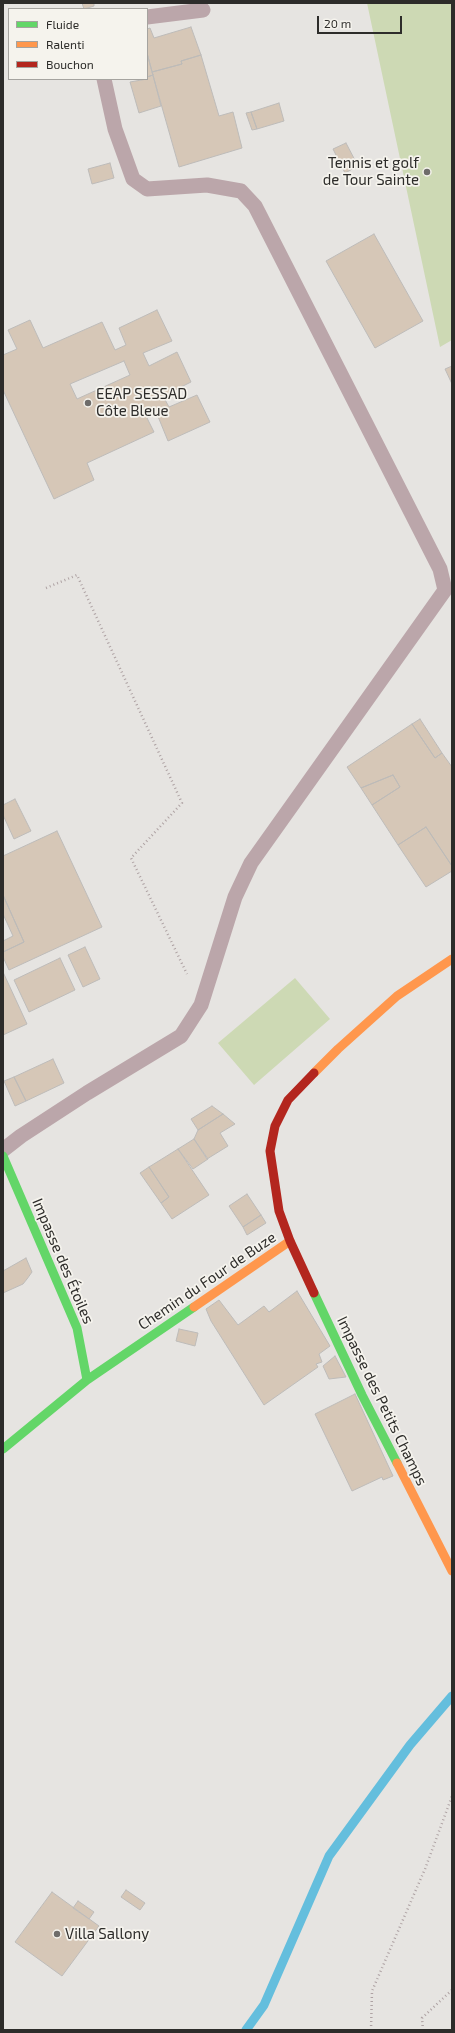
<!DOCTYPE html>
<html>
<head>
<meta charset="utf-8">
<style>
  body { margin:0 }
  #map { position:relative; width:455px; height:2033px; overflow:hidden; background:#e6e4e1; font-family:"Exo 2",sans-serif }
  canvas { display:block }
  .frame { position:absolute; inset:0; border:4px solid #2d2c2a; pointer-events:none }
  .legend { position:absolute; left:8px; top:8px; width:140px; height:72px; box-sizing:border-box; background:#f5f3ed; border:1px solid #a5a39f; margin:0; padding:5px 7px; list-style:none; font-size:12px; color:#2d2c2a }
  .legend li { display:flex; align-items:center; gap:8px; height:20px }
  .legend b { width:20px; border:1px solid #a5a39f }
  .scale { position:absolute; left:317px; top:16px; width:85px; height:18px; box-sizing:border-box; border:2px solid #2d2c2a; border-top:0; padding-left:5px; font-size:12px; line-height:14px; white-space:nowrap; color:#2d2c2a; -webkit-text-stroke:3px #f5f3ed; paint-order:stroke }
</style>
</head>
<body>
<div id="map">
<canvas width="455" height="2033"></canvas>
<div class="frame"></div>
<ul class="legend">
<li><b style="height:5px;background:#63d668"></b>Fluide</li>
<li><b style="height:5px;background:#ff974d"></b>Ralenti</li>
<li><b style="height:5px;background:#b3261e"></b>Bouchon</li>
</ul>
<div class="scale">20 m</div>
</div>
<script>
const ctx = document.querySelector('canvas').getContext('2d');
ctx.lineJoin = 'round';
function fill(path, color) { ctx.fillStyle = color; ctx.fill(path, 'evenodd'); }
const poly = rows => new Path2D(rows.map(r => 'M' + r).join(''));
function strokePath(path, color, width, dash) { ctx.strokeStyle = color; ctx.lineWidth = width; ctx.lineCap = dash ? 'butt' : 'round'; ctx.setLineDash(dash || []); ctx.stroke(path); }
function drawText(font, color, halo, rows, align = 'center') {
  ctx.font = font + ' "Exo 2",sans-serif'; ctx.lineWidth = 3.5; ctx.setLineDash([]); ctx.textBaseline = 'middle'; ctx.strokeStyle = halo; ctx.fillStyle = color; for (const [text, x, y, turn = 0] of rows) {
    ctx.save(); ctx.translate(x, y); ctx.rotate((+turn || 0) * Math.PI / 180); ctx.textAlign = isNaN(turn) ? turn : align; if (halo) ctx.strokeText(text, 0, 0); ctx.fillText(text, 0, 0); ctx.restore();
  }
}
fill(poly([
  [367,3,452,3,452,340,440,347],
  [295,978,330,1019,254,1085,218,1043]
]), '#cdd9b4');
strokePath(poly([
  [246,2030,264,2005,329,1856,410,1745,452,1696]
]), '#64bedd', 9);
const building = poly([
  [82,3,94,3,94,6,84,9,82,3],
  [191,27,201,55,181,61,182,64,152,72,147,53,147,29,150,28,154,38,191,27],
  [147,53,153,75,147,77,147,53],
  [201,55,219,116,233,112,242,148,179,167,152,72,182,64,181,61,201,55],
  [153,75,161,106,139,113,130,82,147,79,147,77,153,75],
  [279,103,284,121,257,129,251,112,279,103],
  [251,112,257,129,252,130,246,113,251,112],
  [346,143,358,166,345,173,333,149,346,143],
  [110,163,114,178,92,184,88,169,110,163],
  [374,234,423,321,375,348,326,261,374,234],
  [157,310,172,341,143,353,149,366,177,352,191,382,163,396,169,407,197,395,210,422,168,441,157,414,147,418,154,432,87,463,94,480,54,499,3,390,3,355,17,349,8,330,30,320,43,348,102,322,115,350,126,345,119,328,157,310],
  [124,361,130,375,77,399,70,384,124,361],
  [452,366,452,384,445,369,452,366],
  [420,719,442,753,435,758,412,724,420,719],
  [412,724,435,758,442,753,452,767,452,866,426,827,398,845,372,805,400,787,393,775,361,788,347,767,412,724],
  [393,775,400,787,372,805,361,788,393,775],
  [15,799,31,831,14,839,3,815,3,805,15,799],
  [426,827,452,866,452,871,426,887,398,845,426,827],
  [57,831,102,927,9,970,3,957,3,952,24,942,3,895,3,856,57,831],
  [3,895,24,942,3,952,3,941,13,936,3,914,3,895],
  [85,947,100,979,83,987,68,955,85,947],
  [60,958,75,990,29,1012,14,980,60,958],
  [3,972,27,1024,3,1035,3,972],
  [53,1059,64,1083,26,1101,14,1077,53,1059],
  [14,1077,26,1101,15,1106,4,1081,14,1077],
  [212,1106,223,1114,198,1130,191,1119,212,1106],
  [223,1114,235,1124,220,1133,228,1146,207,1159,194,1139,198,1130,223,1114],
  [194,1139,208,1159,193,1169,178,1149,194,1139],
  [178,1149,209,1195,172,1219,161,1203,169,1197,149,1167,178,1149],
  [149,1167,169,1197,161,1203,140,1173,149,1167],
  [247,1194,261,1215,243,1227,229,1206,247,1194],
  [261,1215,266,1223,247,1235,243,1227,261,1215],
  [26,1258,32,1272,27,1279,23,1284,3,1293,3,1271,26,1258],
  [297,1291,330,1346,319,1354,322,1362,316,1364,318,1367,264,1405,211,1321,206,1309,219,1300,238,1325,264,1306,269,1312,297,1291],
  [179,1329,198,1333,195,1346,176,1341,179,1329],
  [335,1356,346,1377,329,1379,323,1366,335,1356],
  [355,1394,393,1476,383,1480,382,1477,352,1491,315,1414,355,1394],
  [126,1890,145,1903,140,1910,121,1897,126,1890],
  [52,1892,99,1926,62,1976,15,1942,52,1892],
  [78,1901,94,1912,89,1919,73,1908,78,1901]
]);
fill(building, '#d6c7b7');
strokePath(building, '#bdbbb9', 1);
strokePath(poly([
  [46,588,77,575,182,803,131,858,187,974],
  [371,2030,372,1991,425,1869,452,1796],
  [423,2030,422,2018,452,1990]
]), '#aea2a3', 2.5, [1, 3]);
strokePath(poly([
  [147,17,203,10],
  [3,1150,21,1136,87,1093,181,1036,201,1005,235,897,251,863,445,590,440,569,255,206,241,191,207,185,147,189,133,179,115,129,104,79]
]), '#bba6aa', 15);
strokePath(poly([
  [3,1156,77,1328,87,1380],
  [314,1293,362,1395,397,1463],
  [3,1449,87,1380,194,1307]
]), '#63d668', 9);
strokePath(poly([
  [314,1073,338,1049,397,996,452,959],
  [194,1307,290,1241],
  [397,1463,452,1571]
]), '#ff974d', 9);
strokePath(poly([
  [314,1293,290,1241,279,1211,270,1151,275,1126,288,1100,314,1073]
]), '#b3261e', 9);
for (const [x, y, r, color] of [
  [427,172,4,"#6e6c6a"],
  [88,403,4,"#6e6c6a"],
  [57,1934,4,"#6e6c6a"]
]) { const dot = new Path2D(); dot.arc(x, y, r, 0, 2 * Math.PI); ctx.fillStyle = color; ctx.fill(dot); strokePath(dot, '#f5f3ed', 1.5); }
drawText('15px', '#2d2c2a', '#f5f3ed', [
  ["Tennis et golf",419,163,"right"],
  ["de Tour Sainte",419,180,"right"],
  ["EEAP SESSAD",96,394],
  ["Côte Bleue",96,411],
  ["Villa Sallony",65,1934]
], 'left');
drawText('15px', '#2d2c2a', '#f5f3ed', [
  ["Impasse des Étoiles",63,1261,67],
  ["Chemin du Four de Buze",207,1281,-34],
  ["Impasse des Petits Champs",382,1401,64]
]);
</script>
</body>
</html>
